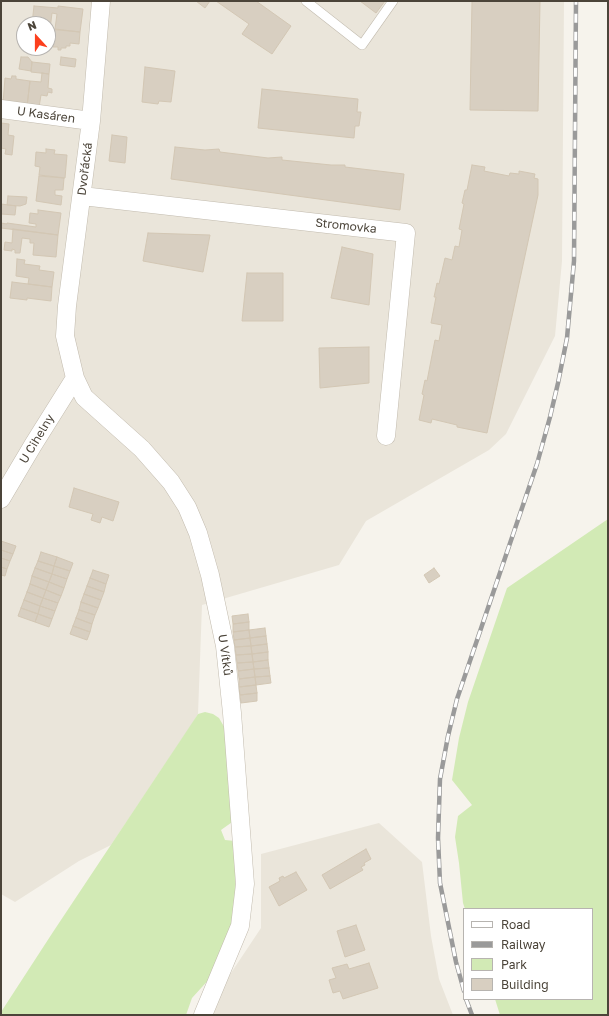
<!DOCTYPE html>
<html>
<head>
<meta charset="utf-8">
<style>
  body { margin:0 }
  #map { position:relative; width:609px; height:1016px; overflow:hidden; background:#f6f3ec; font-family:"Golos Text",sans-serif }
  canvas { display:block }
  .frame { position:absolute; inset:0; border:2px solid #4b4439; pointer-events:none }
  .legend { position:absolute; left:463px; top:908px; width:130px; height:92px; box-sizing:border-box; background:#fff; border:1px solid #b7b4b0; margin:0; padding:5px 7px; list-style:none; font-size:12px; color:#4b4439 }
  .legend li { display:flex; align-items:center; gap:8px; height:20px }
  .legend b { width:20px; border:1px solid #b7b4b0 }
  .north { position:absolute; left:16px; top:16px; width:40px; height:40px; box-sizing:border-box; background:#fff; border:1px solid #b7b4b0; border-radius:50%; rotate:339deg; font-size:11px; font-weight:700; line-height:16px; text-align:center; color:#4b4439 }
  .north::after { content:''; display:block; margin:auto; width:14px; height:18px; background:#fc3f1d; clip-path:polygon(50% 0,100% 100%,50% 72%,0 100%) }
</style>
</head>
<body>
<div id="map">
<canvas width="609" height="1016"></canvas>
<div class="frame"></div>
<ul class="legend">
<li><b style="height:5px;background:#fff"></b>Road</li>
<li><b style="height:5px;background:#9a9a9a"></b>Railway</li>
<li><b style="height:11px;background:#d2eab5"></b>Park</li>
<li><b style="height:11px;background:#d8cfc1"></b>Building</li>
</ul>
<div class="north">N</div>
</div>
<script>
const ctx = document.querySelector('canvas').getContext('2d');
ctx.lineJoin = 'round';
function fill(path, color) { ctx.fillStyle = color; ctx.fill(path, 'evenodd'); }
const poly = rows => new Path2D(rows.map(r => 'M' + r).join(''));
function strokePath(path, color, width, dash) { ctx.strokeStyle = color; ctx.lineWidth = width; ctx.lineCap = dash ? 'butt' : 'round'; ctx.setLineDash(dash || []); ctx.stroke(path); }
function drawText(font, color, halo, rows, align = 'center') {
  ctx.font = font + ' "Golos Text",sans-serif'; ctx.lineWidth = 3; ctx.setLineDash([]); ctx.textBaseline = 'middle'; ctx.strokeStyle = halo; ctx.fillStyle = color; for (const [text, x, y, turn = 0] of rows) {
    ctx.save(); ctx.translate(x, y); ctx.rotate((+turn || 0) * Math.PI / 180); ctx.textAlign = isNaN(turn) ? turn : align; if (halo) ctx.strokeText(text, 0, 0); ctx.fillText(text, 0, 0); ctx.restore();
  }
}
fill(poly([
  [1,1,564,1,562,261,555,336,506,434,489,450,366,521,339,565,202,605,198,714,192,724,111,845,79,861,15,902,1,894],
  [24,24,48,24,48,48,24,48],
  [379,823,422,862,431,936,439,979,453,1015,203,1015,261,928,261,854]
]), '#eae5da');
fill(poly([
  [608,519,608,1015,500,1015,495,999,592,999,592,909,465,909,463,903,459,863,455,837,458,816,472,805,452,780,459,738,468,702,507,588],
  [205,712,213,714,219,718,226,730,235,820,221,830,225,840,235,841,236,922,212,976,192,998,186,1015,1,1015,1,1012,53,932,198,714]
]), '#d2eab5');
const building = poly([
  [196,1,210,1,205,8,196,1],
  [216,1,256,1,291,26,272,54,242,34,249,24,216,1],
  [360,1,385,1,376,13,360,1],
  [472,1,540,1,538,111,470,110,472,1],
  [34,6,58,8,58,6,83,9,80,32,55,29,57,14,52,13,50,29,48,29,48,24,32,24,34,6],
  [19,27,24,27,24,40,23,40,23,37,18,36,19,27],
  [48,29,80,32,79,44,70,43,70,46,66,46,66,48,61,48,61,50,58,50,58,47,53,47,55,34,49,33,49,36,50,36,49,43,48,42,48,29],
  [21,57,28,57,32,62,31,71,19,69,21,57],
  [61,57,76,59,75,67,60,65,61,57],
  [32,62,50,64,49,74,31,72,32,62],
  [145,67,175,71,171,102,159,101,158,104,142,102,145,67],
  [42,73,49,74,48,88,52,89,52,93,48,92,47,96,41,95,39,107,27,106,30,81,41,82,42,73],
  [12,76,16,76,16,79,30,81,27,106,3,103,5,78,11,79,12,76],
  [262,89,358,99,357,112,361,112,359,126,355,126,354,138,258,128,262,89],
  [1,123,9,124,8,135,14,136,12,155,5,154,6,149,1,148,1,123],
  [112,135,127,137,125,163,109,161,112,135],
  [175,147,205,150,219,149,220,152,268,158,282,157,282,160,331,165,345,165,345,167,404,174,400,210,171,179,175,147],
  [46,149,55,150,54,154,67,155,65,178,39,175,40,167,35,166,36,152,46,153,46,149],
  [472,165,485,167,484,171,509,176,510,173,519,174,519,171,535,174,534,178,538,179,538,195,487,433,457,427,457,425,432,419,431,423,419,420,424,395,422,394,425,380,427,381,435,340,439,341,442,325,431,323,436,297,434,297,437,283,439,284,445,258,452,260,455,246,459,247,462,230,459,229,464,204,462,203,465,190,467,190,472,165],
  [39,176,64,178,63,190,55,190,55,195,62,196,61,205,36,201,39,176],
  [8,196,27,197,26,204,20,206,7,205,8,196],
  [1,204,16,206,15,215,1,214,1,204],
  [38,210,61,213,58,235,1,228,1,223,7,224,7,223,36,227,36,224,29,223,30,213,38,214,38,210],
  [13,229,58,235,56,257,33,255,34,243,30,243,30,239,22,238,20,253,15,253,15,250,12,249,12,251,4,250,5,242,12,243,13,229],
  [148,233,210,235,203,272,143,261,148,233],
  [342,247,373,254,369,305,331,298,342,247],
  [17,259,25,260,24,264,40,266,39,270,54,272,52,287,28,284,29,278,16,276,17,259],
  [247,273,283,273,283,321,242,321,247,273],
  [12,282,52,287,51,301,27,298,27,300,10,298,12,282],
  [369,347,369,383,320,388,319,348,369,347],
  [74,488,119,502,113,521,102,517,100,523,91,520,93,514,69,507,74,488],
  [1,541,16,546,13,554,1,550,1,541],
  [1,550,13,554,10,561,1,558,1,550],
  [41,552,57,557,54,566,38,561,41,552],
  [57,557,73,563,70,571,54,566,57,557],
  [1,558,10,561,7,569,1,567,1,558],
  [38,561,54,566,52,574,35,568,38,561],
  [54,566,70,571,67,579,52,574,54,566],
  [1,567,7,569,5,576,1,575,1,567],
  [35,568,52,574,49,582,32,576,35,568],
  [434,568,440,576,429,583,424,575,434,568],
  [93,570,109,575,106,584,90,578,93,570],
  [52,574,67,579,64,588,49,582,52,574],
  [32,576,49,582,46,590,30,584,32,576],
  [90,578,106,584,104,592,87,586,90,578],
  [49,582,64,588,61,596,46,590,49,582],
  [30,584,46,590,43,598,27,592,30,584],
  [87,586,104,592,101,600,84,594,87,586],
  [46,590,61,596,58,603,43,598,46,590],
  [27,592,43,598,40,606,24,600,27,592],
  [84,594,101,600,98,608,81,602,84,594],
  [43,598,58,603,55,611,40,606,43,598],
  [24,600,40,606,38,614,21,608,24,600],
  [81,602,98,608,95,615,79,610,81,602],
  [40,606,55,611,52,619,38,614,40,606],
  [21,608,38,614,35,622,18,616,21,608],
  [79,610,95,615,92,624,76,618,79,610],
  [38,614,52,619,49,627,35,622,38,614],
  [248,614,249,622,233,624,232,616,248,614],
  [76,618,92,624,90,632,73,626,76,618],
  [249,622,249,630,233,632,233,624,249,622],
  [73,626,90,632,87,640,70,634,73,626],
  [265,628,266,636,250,638,249,630,265,628],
  [249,630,250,638,234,640,233,632,249,630],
  [266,636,267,644,251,646,250,638,266,636],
  [250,638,251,646,235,647,234,640,250,638],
  [267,644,268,652,252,654,251,646,267,644],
  [251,646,252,654,236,655,235,647,251,646],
  [268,652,268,660,253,662,252,654,268,652],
  [252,654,253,662,237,663,236,655,252,654],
  [268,660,269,668,254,669,253,662,268,660],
  [253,662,254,669,238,671,237,663,253,662],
  [269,668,270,676,255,677,254,669,269,668],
  [254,669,255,677,239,679,238,671,254,669],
  [270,676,271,683,256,685,255,677,270,676],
  [255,677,256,685,239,687,239,679,255,677],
  [256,685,257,693,240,695,239,687,256,685],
  [257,693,257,701,241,703,240,695,257,693],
  [366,849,371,859,364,863,365,865,361,867,363,870,330,889,322,875,366,849],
  [296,872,307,890,279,906,269,887,280,881,279,878,283,876,284,878,296,872],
  [356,925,365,950,345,957,337,931,356,925],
  [369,963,378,988,343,999,340,991,333,993,329,980,336,978,332,968,347,964,349,969,369,963]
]);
fill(building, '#d8cfc1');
strokePath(building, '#d3c7b4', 1);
const service = poly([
  [306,1,362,45,393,1]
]);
const minor = poly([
  [101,1,91,121,67,306,65,336,75,378,84,397,142,449,171,482,187,507,198,533,210,575,225,646,232,713,245,884,240,926,203,1015],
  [1,109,91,121],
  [82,196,406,233,386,436],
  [1,499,33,445,75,378]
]);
strokePath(service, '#c2bbae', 10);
strokePath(minor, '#c2bbae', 19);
strokePath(service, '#fff', 9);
strokePath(minor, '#fff', 18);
const rail = poly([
  [464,991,456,962,440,883,438,838,440,779,448,736,457,699,537,464,550,417,558,383,567,338,574,261,576,1],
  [466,999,472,1015]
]);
strokePath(rail, '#9a9a9a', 4.5);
strokePath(rail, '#fff', 3, [9]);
drawText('12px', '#4b4439', '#fff', [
  ["U Kasáren",46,115,8],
  ["Dvořácká",85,169,-83],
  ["Stromovka",346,226,6],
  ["U Cihelny",37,439,-59],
  ["U Vítků",225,655,82]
]);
</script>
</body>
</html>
